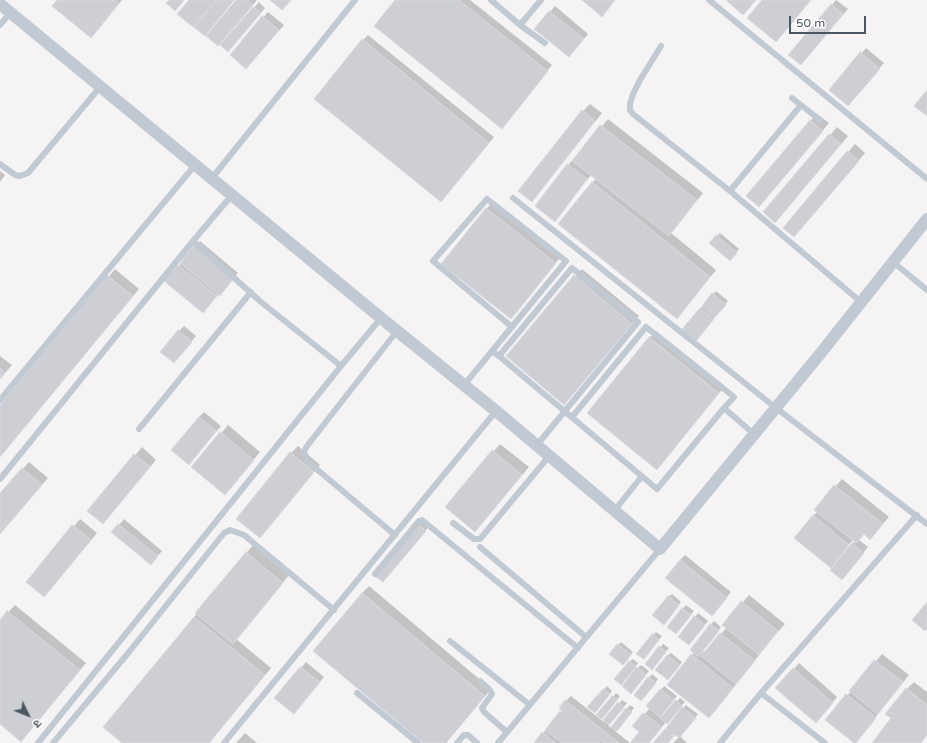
<!DOCTYPE html>
<html>
<head>
<meta charset="utf-8">
<style>
  body { margin:0 }
  #map { position:relative; width:927px; height:743px; overflow:hidden; background:#f5f3f3; font-family:"Varela Round","Noto Sans Devanagari",sans-serif }
  canvas { display:block }
  .north { position:absolute; left:8px; top:695px; width:40px; height:40px; -webkit-text-stroke:3px #fff; paint-order:stroke; rotate:133deg; font-size:11px; font-weight:700; line-height:16px; text-align:center; color:#4a5661 }
  .north::after { content:''; display:block; margin:auto; width:14px; height:18px; background:#4a5661; clip-path:polygon(50% 0,100% 100%,50% 72%,0 100%) }
  .scale { position:absolute; left:789px; top:16px; width:77px; height:18px; box-sizing:border-box; border:2px solid #4a5661; border-top:0; padding-left:5px; font-size:12px; line-height:14px; white-space:nowrap; color:#4a5661; -webkit-text-stroke:3px #fff; paint-order:stroke }
</style>
</head>
<body>
<div id="map">
<canvas width="927" height="743"></canvas>
<div class="north">उ</div>
<div class="scale">50 m</div>
</div>
<script>
const ctx = document.querySelector('canvas').getContext('2d');
ctx.lineJoin = 'round';
function fill(path, color) { ctx.fillStyle = color; ctx.fill(path, 'evenodd'); }
const poly = rows => new Path2D(rows.map(r => 'M' + r).join(''));
function strokePath(path, color, width, dash) { ctx.strokeStyle = color; ctx.lineWidth = width; ctx.lineCap = dash ? 'butt' : 'round'; ctx.setLineDash(dash || []); ctx.stroke(path); }
fill(poly([
  [58,0,122,0,98,30],
  [190,0,234,0,204,35,178,14],
  [238,0,257,0,223,40],
  [396,0,470,0,552,65,507,122],
  [764,0,811,0,776,41],
  [836,0,848,9,806,59,832,5],
  [259,2,265,8,233,45,222,45],
  [555,6,588,34,574,51,536,29],
  [268,12,284,25,251,63,231,54],
  [368,35,494,137,441,201,363,40],
  [866,48,884,63,853,99,830,89],
  [590,104,602,113,539,193,583,111],
  [817,114,829,123,765,199,810,121],
  [608,119,703,193,671,233,716,270,677,318,592,183,596,179,591,175,555,220,568,165],
  [837,127,848,136,782,214,765,212],
  [855,144,865,153,794,236,784,228],
  [0,171,5,175,0,182],
  [494,201,562,255,518,311,511,318,443,264,487,208],
  [720,233,739,249,733,256,717,236],
  [200,241,238,273,208,306,166,281],
  [115,269,139,289,0,457,0,407],
  [582,269,639,316,564,403,508,356],
  [716,291,728,301,701,334,700,309],
  [184,326,196,336,179,357,179,331],
  [656,331,725,386,657,468,649,338],
  [0,356,12,365,0,379],
  [204,412,221,426,194,458,199,417],
  [228,425,260,452,225,494,193,467],
  [500,444,529,467,475,531,446,507],
  [298,446,320,465,267,530,291,453],
  [142,447,156,460,103,523,89,511],
  [29,462,48,478,0,533,0,495],
  [842,479,889,517,870,538,864,534,859,540,868,547,847,573,839,558,830,567,813,516,818,511,816,509],
  [853,540,855,541,842,557,840,555],
  [80,519,97,533,51,589,27,582],
  [124,519,162,551,156,558,113,532],
  [424,520,430,525,383,581,419,525],
  [253,545,289,575,236,639,271,668,209,743,124,743,104,727],
  [685,555,731,592,717,609,680,560],
  [369,586,491,689,446,743,424,743,362,593],
  [672,594,681,602,667,620,668,597],
  [749,595,785,624,758,654,759,655,716,710,709,717,692,655,695,653,691,650,714,621,721,627,702,651,705,653,727,627,723,625],
  [15,605,86,663,28,733,0,723,0,621],
  [686,605,694,611,679,630,668,627],
  [698,613,708,621,692,641,679,636],
  [656,632,662,636,647,655,653,635],
  [621,642,633,652,626,661,618,645],
  [663,644,669,648,655,665,646,664],
  [671,653,682,662,671,676,667,656],
  [882,654,909,675,855,743,827,720],
  [633,659,638,663,624,680,629,662],
  [306,662,324,677,294,713,276,698],
  [799,663,837,697,821,716,777,688],
  [641,665,649,671,634,689,638,668],
  [652,674,658,679,644,697,635,695],
  [914,682,927,692,927,735,921,743,873,743,892,718,907,689],
  [607,686,612,691,598,709,589,707],
  [664,686,677,696,660,716,662,718,680,698,685,702,666,722,649,743,633,743,641,731,634,726,650,708,648,706],
  [616,693,620,696,605,715,598,715],
  [571,696,604,722,622,700,627,703,608,725,611,728,630,705,634,708,615,731,630,743,535,743,563,710,566,701],
  [686,705,698,714,680,736,687,743,673,743,679,737,675,734,668,743,654,743],
  [245,733,257,743,236,743]
]), '#0003');
const building = poly([
  [57,0,115,0,119,3,91,38,52,6,57,0],
  [169,0,184,0,175,11,166,3,169,0],
  [189,0,216,0,193,27,177,14,189,0],
  [217,0,234,0,205,36,194,27,217,0],
  [236,0,248,0,253,5,218,46,206,36,236,0],
  [270,0,291,0,282,10,270,0],
  [395,0,459,0,548,71,502,129,374,26,395,0],
  [582,0,615,0,602,17,582,0],
  [726,0,756,0,743,15,726,0],
  [762,0,811,0,776,42,747,18,762,0],
  [831,4,843,14,801,65,788,55,831,4],
  [253,7,261,13,228,52,220,45,253,7],
  [549,11,584,39,569,57,534,29,549,11],
  [262,16,279,30,246,69,230,55,262,16],
  [362,39,489,143,441,202,314,99,362,39],
  [860,52,880,69,848,106,829,90,860,52],
  [927,90,927,116,914,106,927,90],
  [582,110,595,121,532,202,518,191,582,110],
  [810,120,823,131,759,207,746,196,810,120],
  [600,125,697,200,669,236,572,161,600,125],
  [829,134,841,144,775,223,763,212,829,134],
  [847,151,859,161,794,237,783,228,847,151],
  [567,164,587,179,555,222,535,206,567,164],
  [592,182,710,277,677,319,558,224,592,182],
  [486,208,556,263,511,319,441,264,486,208],
  [716,235,737,253,730,261,709,243,716,235],
  [194,245,234,278,220,296,180,263,194,245],
  [178,265,217,296,203,313,164,281,178,265],
  [107,275,133,296,0,457,0,405,107,275],
  [574,275,632,324,564,405,506,356,574,275],
  [712,293,726,305,715,317,702,306,712,293],
  [700,308,714,319,696,341,682,329,700,308],
  [178,330,192,342,174,363,160,352,178,330],
  [649,337,719,393,657,470,587,413,649,337],
  [0,368,5,373,0,379,0,368],
  [199,417,216,431,189,465,171,450,199,417],
  [220,432,254,460,225,495,191,467,220,432],
  [492,450,522,475,475,532,445,507,492,450],
  [290,452,314,472,260,538,236,519,290,452],
  [134,454,150,467,103,524,87,511,134,454],
  [22,468,42,485,0,534,0,493,22,468],
  [834,485,883,524,870,540,864,534,856,543,814,510,834,485],
  [813,515,849,545,831,568,794,538,813,515],
  [118,524,158,556,151,565,111,532,118,524],
  [418,524,426,531,383,582,375,576,418,524],
  [72,525,91,540,44,597,26,582,72,525],
  [852,543,864,553,842,580,830,570,852,543],
  [246,552,283,583,233,644,195,613,246,552],
  [680,560,727,598,712,616,665,578,680,560],
  [362,593,485,696,446,743,423,743,313,651,362,593],
  [668,596,679,605,664,625,652,615,668,596],
  [741,601,778,631,759,655,722,625,741,601],
  [927,602,927,629,925,631,912,620,927,602],
  [682,608,691,615,676,634,667,627,682,608],
  [7,611,80,670,21,742,0,724,0,620,7,611],
  [694,616,705,625,689,645,678,637,694,616],
  [194,617,265,675,209,743,122,743,103,727,194,617],
  [710,624,719,631,698,657,690,650,710,624],
  [720,633,755,661,736,684,701,656,720,633],
  [652,634,659,640,644,659,636,654,652,634],
  [617,644,631,655,623,665,609,654,617,644],
  [659,646,666,652,652,670,645,664,659,646],
  [691,654,733,688,709,718,667,685,691,654],
  [667,655,680,665,668,680,655,670,667,655],
  [874,660,903,682,878,714,849,691,874,660],
  [629,661,636,667,621,685,614,679,629,661],
  [300,667,320,682,294,714,274,698,300,667],
  [637,667,646,675,631,694,622,686,637,667],
  [793,668,833,703,816,723,775,688,793,668],
  [648,677,656,683,641,701,634,695,648,677],
  [906,688,927,705,927,734,920,743,872,743,891,718,885,714,906,688],
  [603,689,610,694,595,713,587,707,603,689],
  [660,689,674,700,660,717,646,706,660,689],
  [846,694,876,718,856,743,854,743,825,720,846,694],
  [612,696,617,700,602,719,596,715,612,696],
  [565,700,619,743,603,743,559,708,565,700],
  [676,700,682,706,667,724,660,718,676,700],
  [618,702,624,707,609,725,603,720,618,702],
  [682,707,696,718,679,738,666,728,682,707],
  [626,708,632,712,617,731,611,727,626,708],
  [560,711,600,743,562,743,545,730,560,711],
  [643,713,662,727,649,743,632,743,631,742,639,732,632,726,643,713],
  [665,729,674,736,668,743,653,743,665,729],
  [542,732,556,743,534,743,542,732]
]);
fill(building, '#cdcfd5');
strokePath(building, '#d7d9de', 1);
strokePath(poly([
  [491,0,520,25,545,43],
  [709,0,927,179],
  [0,25,10,13],
  [520,25,541,0],
  [661,46,640,80,633,94,630,104,630,110,633,114,730,191,861,302],
  [792,98,820,120],
  [0,164,15,175,20,176,28,173,100,87],
  [212,178,355,0],
  [730,191,801,105],
  [513,198,776,408,927,524],
  [193,241,261,302,341,366],
  [893,262,927,290],
  [492,351,499,356,572,268,638,322,537,445],
  [499,356,657,489,724,408,754,434],
  [464,385,492,351,566,261,487,199,433,261,512,327],
  [0,400,195,165],
  [572,417,646,327,734,397,724,408],
  [139,429,251,292],
  [0,479,193,241,232,195],
  [615,510,642,476],
  [453,523,474,539,480,539,550,455],
  [395,535,307,461,304,452,307,446,397,331],
  [480,547,586,637],
  [375,574,419,521,422,520,578,648],
  [450,641,530,705],
  [480,681,490,690,492,694,482,708,484,712,507,732],
  [357,693,418,743],
  [761,693,825,743],
  [38,743,341,366,381,318],
  [53,743,129,652,224,533,230,530,244,535,334,610],
  [224,743,496,411],
  [457,743,464,735,468,735,477,743],
  [498,743,660,549],
  [720,743,761,693,917,515]
]), '#c1cad2', 6);
strokePath(poly([
  [0,4,381,318,496,411,660,549,820,354,927,219]
]), '#c1cad2', 12);
</script>
</body>
</html>
